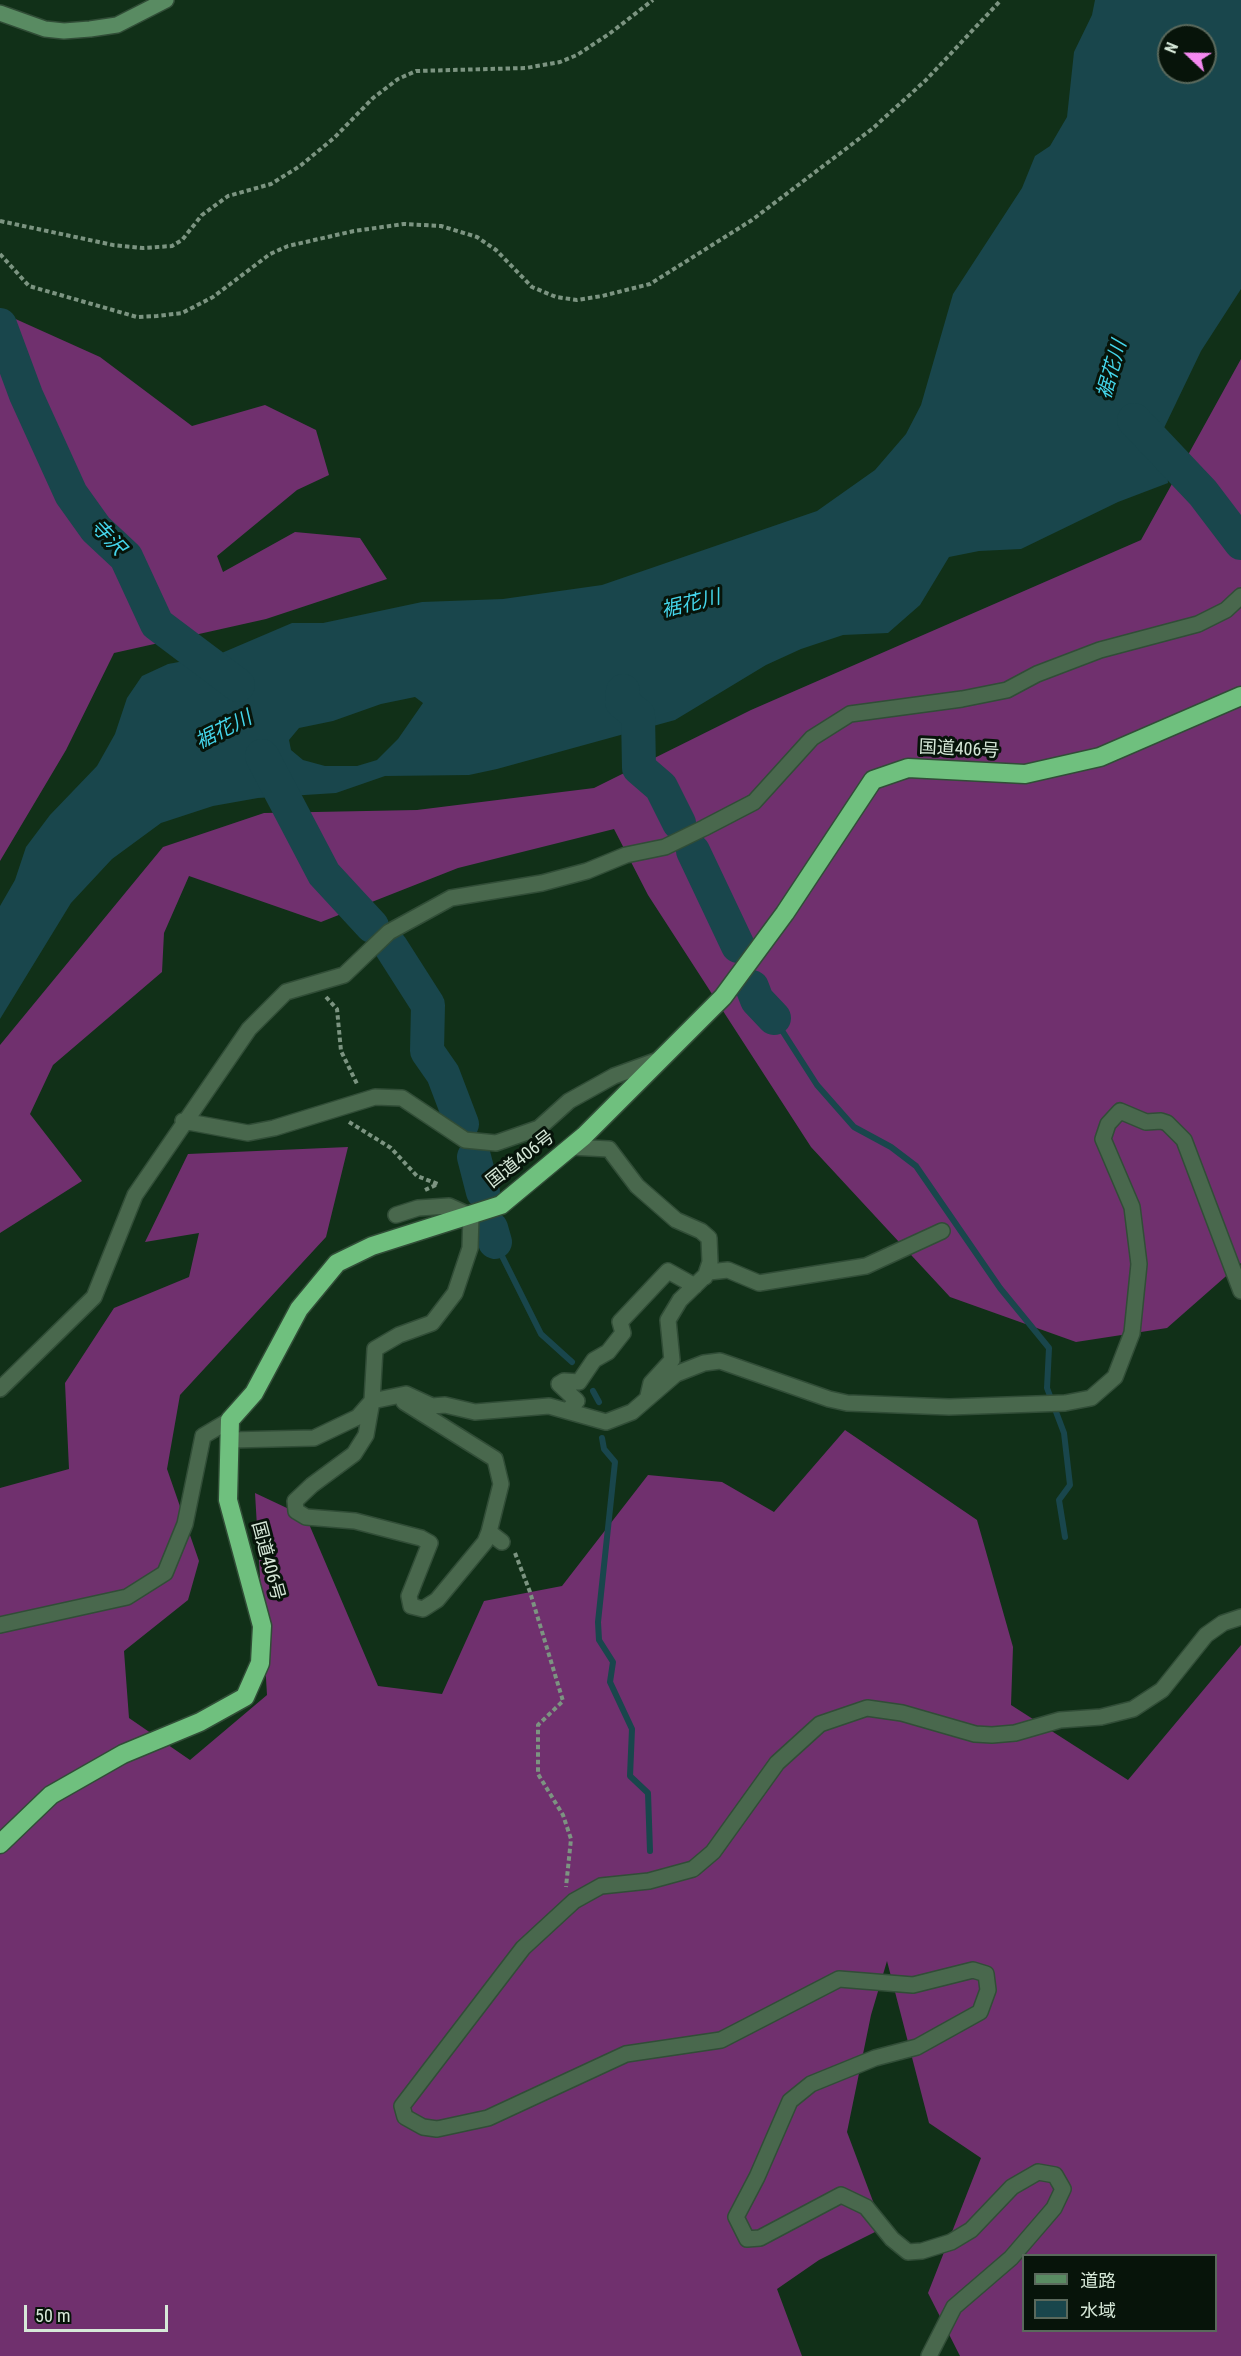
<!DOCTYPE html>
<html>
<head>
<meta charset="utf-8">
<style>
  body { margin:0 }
  #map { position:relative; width:1241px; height:2356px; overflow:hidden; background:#113018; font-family:"Roboto Condensed","Noto Sans JP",sans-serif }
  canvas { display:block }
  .legend { position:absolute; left:1022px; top:2254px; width:195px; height:78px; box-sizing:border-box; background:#07140a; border:2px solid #5a695c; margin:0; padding:8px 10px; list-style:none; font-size:18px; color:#d6e8d8 }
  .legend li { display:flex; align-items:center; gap:12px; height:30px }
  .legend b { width:30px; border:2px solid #5a695c }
  .north { position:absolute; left:1157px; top:24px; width:60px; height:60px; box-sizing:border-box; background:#07140a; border:2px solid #5a695c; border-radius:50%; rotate:292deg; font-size:16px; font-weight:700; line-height:24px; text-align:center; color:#d6e8d8 }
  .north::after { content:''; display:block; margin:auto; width:21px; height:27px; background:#f489f0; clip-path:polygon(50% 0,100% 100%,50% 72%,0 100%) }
  .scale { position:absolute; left:24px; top:2305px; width:144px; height:27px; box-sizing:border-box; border:3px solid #d6e8d8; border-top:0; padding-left:8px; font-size:18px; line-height:21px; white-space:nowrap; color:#d6e8d8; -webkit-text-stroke:4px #07140a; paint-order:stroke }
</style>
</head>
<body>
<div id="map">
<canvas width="1241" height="2356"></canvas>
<ul class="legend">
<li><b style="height:8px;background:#598b62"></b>道路</li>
<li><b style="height:16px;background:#19464c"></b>水域</li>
</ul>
<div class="north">N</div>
<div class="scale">50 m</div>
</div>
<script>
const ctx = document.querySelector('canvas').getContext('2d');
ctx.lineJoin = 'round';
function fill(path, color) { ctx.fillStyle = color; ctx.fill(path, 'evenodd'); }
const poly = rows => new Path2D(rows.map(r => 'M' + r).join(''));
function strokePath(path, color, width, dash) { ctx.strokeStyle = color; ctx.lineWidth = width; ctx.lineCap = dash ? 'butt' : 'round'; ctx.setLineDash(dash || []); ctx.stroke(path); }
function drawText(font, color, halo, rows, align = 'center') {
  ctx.font = font + ' "Roboto Condensed","Noto Sans JP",sans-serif'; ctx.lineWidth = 6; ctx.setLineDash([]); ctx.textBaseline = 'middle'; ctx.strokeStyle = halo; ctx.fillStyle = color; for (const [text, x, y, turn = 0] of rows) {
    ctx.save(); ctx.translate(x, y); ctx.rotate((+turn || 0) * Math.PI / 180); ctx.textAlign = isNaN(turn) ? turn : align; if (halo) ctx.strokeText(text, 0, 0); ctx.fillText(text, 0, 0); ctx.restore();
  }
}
fill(poly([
  [0,312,100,357,192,426,265,405,316,430,329,475,297,490,217,556,223,572,295,532,360,538,387,579,266,619,114,653,66,750,0,861],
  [1241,359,1241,1263,1167,1328,1076,1342,950,1297,811,1147,648,895,614,829,458,868,321,922,189,876,164,933,162,972,53,1065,30,1114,82,1181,0,1233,0,1045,163,847,264,813,417,810,594,788,751,710,1141,540],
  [348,1147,326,1237,180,1395,167,1469,199,1561,188,1600,124,1651,129,1718,190,1760,267,1695,255,1493,306,1517,378,1686,442,1694,484,1601,562,1586,648,1475,722,1482,774,1512,845,1430,977,1520,1013,1647,1011,1705,1128,1780,1241,1645,1241,2356,960,2356,928,2293,981,2158,929,2123,887,1961,871,2015,847,2132,883,2228,819,2260,777,2289,802,2356,0,2356,0,1488,69,1469,65,1383,114,1308,189,1277,199,1233,145,1242,188,1154],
  [1024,2256,1216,2256,1216,2330,1024,2330]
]), '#70306e');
fill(poly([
  [1095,0,1241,0,1241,289,1201,351,1164,428,1168,483,1118,502,1021,549,979,551,949,557,920,605,888,633,843,635,801,649,766,665,675,720,497,769,469,775,385,776,336,793,258,798,213,806,161,823,112,859,71,903,0,1019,0,906,15,880,26,847,50,815,97,766,115,734,127,698,142,676,168,664,217,655,292,623,323,623,422,602,503,599,602,585,817,511,875,470,906,434,921,405,953,294,1022,188,1035,156,1050,146,1067,117,1074,52,1092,15],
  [1169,36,1205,36,1205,72,1169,72],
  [415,697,423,703,398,739,377,760,357,766,325,766,303,760,291,750,289,740,299,728,333,721,381,704]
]), '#19464c');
strokePath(poly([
  [774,1018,817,1085,854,1127,891,1147,916,1166,1000,1288,1049,1348,1047,1388,1064,1433,1070,1485,1059,1500,1065,1537],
  [495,1242,541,1334,572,1362],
  [593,1391,599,1402],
  [602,1438,604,1449,615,1462,598,1622,599,1640,613,1662,610,1682,632,1729,630,1776,648,1793,650,1851]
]), '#19464c', 6);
strokePath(poly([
  [0,325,26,395,71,494,96,529,126,557,157,624,238,685],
  [1134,420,1203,493,1241,543],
  [623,691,622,702,638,715,639,768,661,787,679,823],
  [262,756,324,874,372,926],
  [693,851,738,946],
  [391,947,428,1005,427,1051,443,1074,462,1124],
  [752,987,757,1000,774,1018],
  [474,1157,483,1192],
  [491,1228,495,1242]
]), '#19464c', 34);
const street = poly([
  [183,1121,248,1133,274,1128,375,1097,402,1098,465,1140,496,1143,539,1128,569,1101,614,1076,658,1060],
  [571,1147,609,1149,637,1186,676,1220,701,1231,709,1238,710,1262,705,1277],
  [396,1215,418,1208,449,1206,471,1216,470,1248,455,1293,432,1323,399,1335,375,1349,372,1401,366,1435,354,1454,312,1485,295,1501,296,1511,306,1517,355,1521,421,1538,430,1543,409,1596,411,1606,423,1609,437,1600,485,1542,489,1532,502,1542],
  [0,1389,94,1297,135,1195,249,1029,286,992,344,975,389,932,451,898,542,883,587,871,626,855,665,847,704,828,754,802,812,738,850,714,962,699,1007,690,1037,674,1100,650,1198,624,1226,610,1241,596],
  [648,1396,651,1383,672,1360,668,1320,680,1300,709,1272,728,1270,759,1283,866,1266,942,1231],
  [404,1402,495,1459,501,1484,489,1532],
  [567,1411,577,1401,559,1384,564,1381,579,1382,594,1360,608,1352,623,1333,620,1322,668,1271,695,1286],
  [231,1440,314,1438,358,1417,372,1401,406,1394,432,1406,445,1405,475,1412,549,1406,606,1422,632,1412,676,1374,704,1363,720,1361,829,1399,847,1403,949,1407,1065,1403,1091,1398,1115,1377,1132,1333,1139,1264,1132,1207,1103,1139,1108,1124,1120,1111,1146,1122,1161,1121,1167,1123,1184,1140,1241,1291],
  [0,1625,127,1597,165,1573,185,1524,203,1436,230,1420],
  [929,2356,954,2307,1011,2258,1054,2208,1063,2189,1055,2175,1038,2172,1012,2187,971,2230,951,2242,922,2251,908,2252,892,2239,866,2207,841,2195,760,2238,747,2239,736,2217,757,2177,790,2101,811,2084,875,2058,917,2047,980,2012,988,1990,986,1974,973,1970,913,1985,839,1979,721,2040,626,2054,488,2118,437,2129,423,2127,405,2117,402,2106,523,1948,574,1901,601,1886,649,1881,693,1869,713,1852,777,1763,820,1724,867,1708,902,1713,975,1734,992,1735,1015,1733,1060,1720,1101,1717,1133,1709,1162,1690,1206,1635,1223,1623,1241,1617]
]);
const secondary = poly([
  [0,13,45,29,64,31,90,29,117,25,166,0]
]);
const highway = poly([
  [0,1844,51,1795,123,1754,200,1722,245,1697,260,1663,262,1626,228,1500,230,1420,254,1393,299,1309,337,1263,372,1246,501,1205,584,1136,723,997,785,913,873,780,908,768,1025,774,1100,757,1241,696]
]);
strokePath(street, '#314d37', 18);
strokePath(secondary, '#314d37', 18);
strokePath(highway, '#314d37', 21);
strokePath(poly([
  [0,221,113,245,143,248,172,246,182,240,202,215,228,196,271,184,300,166,334,138,373,98,398,79,416,71,526,68,560,62,577,55,609,34,653,0],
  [0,254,29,286,137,317,157,316,182,313,213,297,270,254,288,246,354,231,404,224,441,226,477,237,496,250,532,287,556,297,577,300,602,296,650,284,752,220,872,129,926,80,1001,0],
  [326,997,337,1009,341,1051,358,1086],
  [349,1122,391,1148,417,1176,438,1184,425,1190],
  [515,1553,530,1592,563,1701,538,1725,538,1774,563,1815,571,1839,566,1887]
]), '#7c9481', 4, [4.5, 3]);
strokePath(street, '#49684d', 15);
strokePath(secondary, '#598b62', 15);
strokePath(highway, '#6fc07e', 18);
drawText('18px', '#d6e8d8', '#07140a', [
  ["国道406号",959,750,3],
  ["国道406号",521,1160,-38],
  ["国道406号",267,1561,75]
]);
drawText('italic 20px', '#44d5ea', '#07140a', [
  ["裾花川",1113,370,-74],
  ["寺沢",107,538,47],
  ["裾花川",691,605,-14],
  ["裾花川",224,731,-27]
]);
</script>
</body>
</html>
